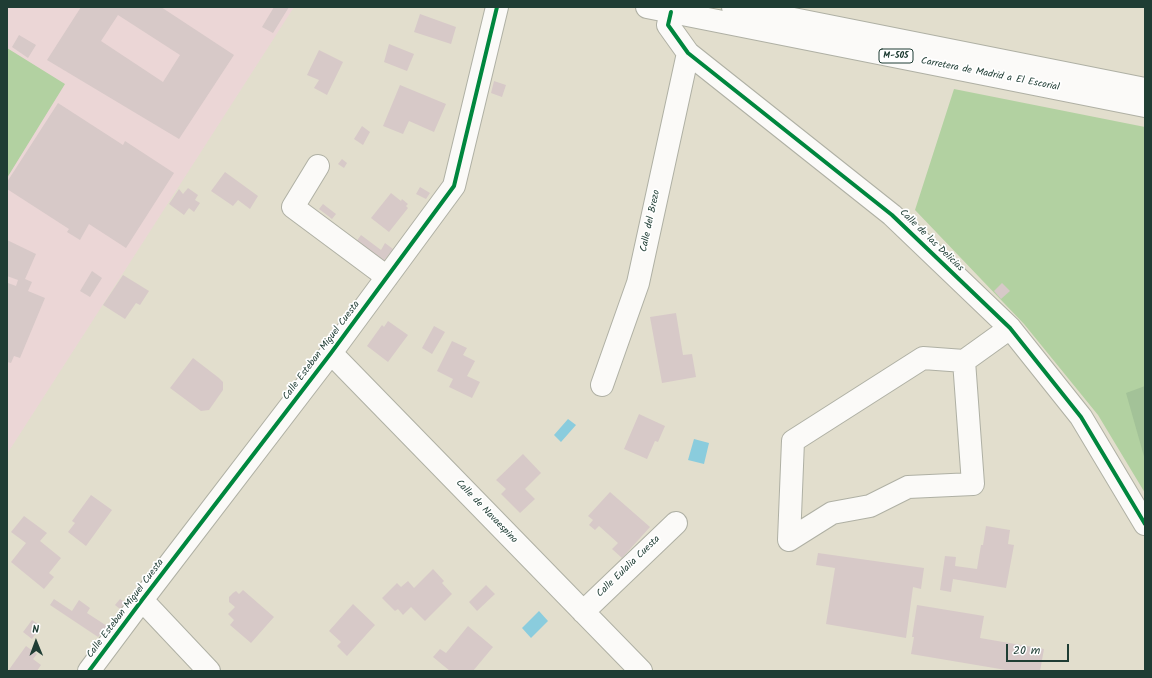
<!DOCTYPE html>
<html>
<head>
<meta charset="utf-8">
<style>
  body { margin:0 }
  #map { position:relative; width:1152px; height:678px; overflow:hidden; background:#e2decd; font-family:Kalam,sans-serif }
  canvas { display:block }
  .frame { position:absolute; inset:0; border:8px solid #1f3d34; pointer-events:none }
  .north { position:absolute; left:16px; top:622px; width:40px; height:40px; -webkit-text-stroke:3px #fff; paint-order:stroke; rotate:359deg; font-size:11px; font-weight:700; line-height:16px; text-align:center; color:#1f3d34 }
  .north::after { content:''; display:block; margin:auto; width:14px; height:18px; background:#1f3d34; clip-path:polygon(50% 0,100% 100%,50% 72%,0 100%) }
  .scale { position:absolute; left:1006px; top:644px; width:63px; height:18px; box-sizing:border-box; border:2px solid #1f3d34; border-top:0; padding-left:5px; font-size:12px; line-height:14px; white-space:nowrap; color:#1f3d34; -webkit-text-stroke:3px #fff; paint-order:stroke }
</style>
</head>
<body>
<div id="map">
<canvas width="1152" height="678"></canvas>
<div class="frame"></div>
<div class="north">N</div>
<div class="scale">20 m</div>
</div>
<script>
const ctx = document.querySelector('canvas').getContext('2d');
ctx.lineJoin = 'round';
function fill(path, color) { ctx.fillStyle = color; ctx.fill(path, 'evenodd'); }
const poly = rows => new Path2D(rows.map(r => 'M' + r).join(''));
function strokePath(path, color, width, dash) { ctx.strokeStyle = color; ctx.lineWidth = width; ctx.lineCap = dash ? 'butt' : 'round'; ctx.setLineDash(dash || []); ctx.stroke(path); }
function drawText(font, color, halo, rows, align = 'center') {
  ctx.font = font + ' Kalam,sans-serif'; ctx.lineWidth = 3.5; ctx.setLineDash([]); ctx.textBaseline = 'middle'; ctx.strokeStyle = halo; ctx.fillStyle = color; for (const [text, x, y, turn = 0] of rows) {
    ctx.save(); ctx.translate(x, y); ctx.rotate((+turn || 0) * Math.PI / 180); ctx.textAlign = isNaN(turn) ? turn : align; if (halo) ctx.strokeText(text, 0, 0); ctx.fillText(text, 0, 0); ctx.restore();
  }
}
fill(poly([
  [7,7,294,7,7,454]
]), '#ebd6d6');
fill(poly([
  [7,48,65,84,7,178],
  [954,89,1145,127,1145,493,1098,415,1024,324,915,210]
]), '#b2d1a1');
fill(poly([
  [1145,386,1145,460,1126,393]
]), '#a3c298');
fill(poly([
  [568,419,576,425,561,442,554,435],
  [694,439,709,443,704,464,688,460],
  [539,611,548,621,531,638,522,628]
]), '#8accdd');
fill(poly([
  [81,7,161,7,234,55,179,139,47,60],
  [118,15,180,55,163,82,101,41],
  [274,7,289,7,273,33,262,27],
  [420,14,456,27,451,44,414,32],
  [19,35,36,45,28,58,12,47],
  [389,44,414,54,407,71,384,62],
  [319,50,343,62,327,95,314,88,319,80,307,75],
  [494,81,506,85,502,97,491,93],
  [400,85,446,104,434,132,409,121,403,134,383,126],
  [58,103,123,145,125,141,174,173,126,248,89,224,80,240,67,232,69,229,7,189,7,182],
  [362,126,370,132,363,145,354,139],
  [342,159,347,163,344,168,338,164],
  [225,172,258,196,250,209,238,200,233,206,211,191],
  [420,187,430,193,426,199,416,194],
  [188,188,198,195,195,200,200,203,194,212,189,208,184,215,169,204,179,189,183,194],
  [391,193,401,201,402,199,408,204,406,206,408,208,389,232,371,218],
  [323,204,336,214,332,219,319,209],
  [361,235,381,250,385,243,393,249,383,262,356,242],
  [7,240,36,254,25,279,32,282,28,291,45,298,20,358,14,356,11,363,7,362,7,285,8,283,16,286,18,280,7,276],
  [92,271,102,278,90,297,80,291],
  [123,275,149,291,140,305,136,303,125,319,103,305],
  [1002,283,1010,291,1001,299,994,291],
  [676,313,683,355,692,354,696,377,662,383,650,317],
  [388,321,408,335,388,362,367,346,382,325,384,327],
  [434,326,445,332,432,354,422,348],
  [452,341,467,348,463,355,475,361,467,376,480,382,472,398,449,387,453,379,437,371],
  [193,358,219,378,223,382,223,390,209,410,201,411,170,388],
  [639,414,665,426,658,442,655,441,647,459,624,449],
  [523,454,541,473,525,489,535,499,520,513,501,494,506,489,496,480],
  [610,492,650,527,622,558,612,549,618,543,599,526,595,530,589,525,593,520,588,516],
  [91,495,112,510,86,546,68,532,75,523,72,521],
  [24,516,47,533,40,541,61,558,49,573,54,577,44,589,11,562,26,543,11,532],
  [986,526,1010,530,1008,544,1014,545,1006,588,953,579,951,592,940,590,945,556,956,557,955,566,977,569,981,545,983,545],
  [818,553,924,568,921,589,913,587,906,638,826,624,835,568,816,565],
  [433,569,444,581,442,583,452,594,425,621,411,607,403,615,398,609,395,611,382,598,397,583,401,587,408,581,414,588],
  [486,585,495,594,477,611,469,602],
  [243,590,274,617,251,643,230,625,234,620,228,614,235,607,229,602,229,597,233,593,236,591,239,594],
  [54,599,72,611,79,600,90,608,87,613,107,626,98,637,50,605],
  [120,599,125,602,120,609,115,605],
  [353,604,375,625,347,656,337,646,341,642,329,631],
  [917,605,984,616,980,638,1044,649,1040,671,1012,671,911,654,914,637,912,637],
  [32,620,41,626,32,639,23,632],
  [468,626,493,647,473,671,450,671,433,657,440,649,446,653],
  [26,646,37,654,33,659,41,665,37,671,8,671]
]), '#d7c9c8');
const minor = poly([
  [671,12,668,25,688,53,892,215,1010,328,1081,417,1145,524],
  [318,166,293,207,387,277],
  [331,353,641,671],
  [964,361,973,484,908,487,870,506,832,513,789,540,793,441,923,358,964,361,1010,328],
  [602,385,638,283,688,53],
  [142,600,209,671],
  [583,612,676,523],
  [89,671,142,600,331,353,454,186,497,7]
]);
const highway = poly([
  [647,7,1145,106],
  [733,7,1145,89]
]);
strokePath(minor, '#afb0a4', 24);
strokePath(highway, '#afb0a4', 24);
strokePath(minor, '#fbfaf8', 22);
strokePath(highway, '#fbfaf8', 22);
strokePath(poly([
  [671,12,668,25,688,53,892,215,1010,328,1081,417,1145,524],
  [89,671,142,600,331,353,454,186,497,7]
]), '#00873e', 4);
for (const [x, y, w] of [
  [896,56,34]
]) { const box = new Path2D(); box.roundRect(x - w / 2, y - 7, w, 14, 3); ctx.fillStyle = '#fff'; ctx.fill(box); strokePath(box, '#1f3d34', 1); }
drawText('bold 9px', '#1f3d34', null, [
  ["M-505",896,56]
]);
drawText('10px', '#1f3d34', '#fff', [
  ["Carretera de Madrid a El Escorial",990,75,11],
  ["Calle del Brezo",651,221,-78],
  ["Calle de las Delicias",931,241,44],
  ["Calle Esteban Miguel Cuesta",322,351,-53],
  ["Calle de Navaespino",486,512,46],
  ["Calle Eulalia Cuesta",629,567,-44],
  ["Calle Esteban Miguel Cuesta",126,609,-53]
]);
</script>
</body>
</html>
